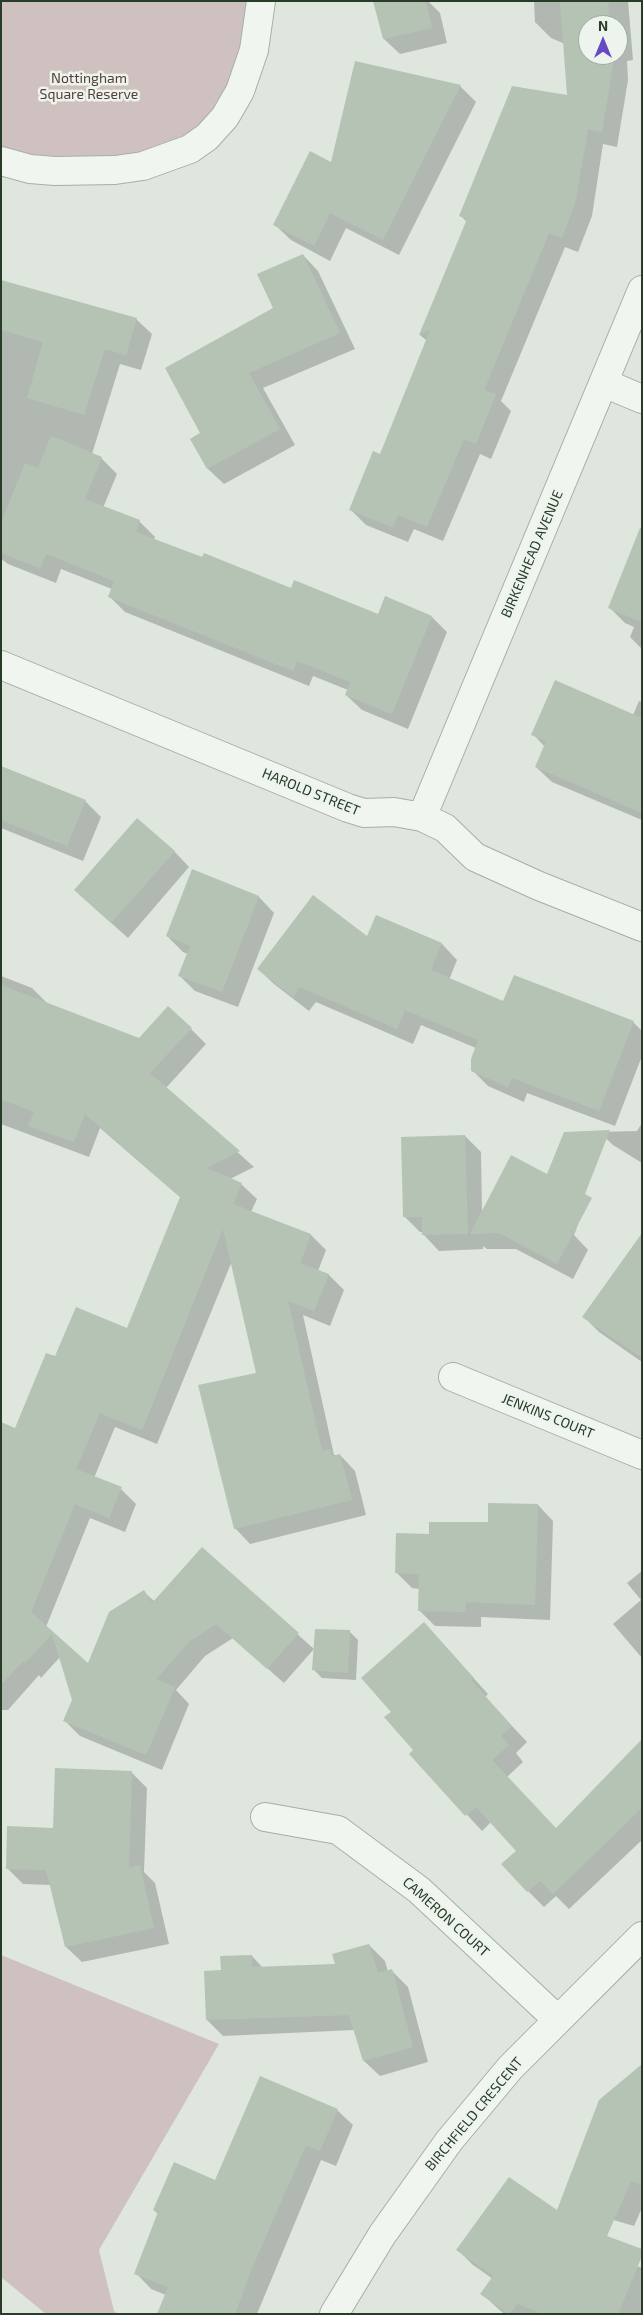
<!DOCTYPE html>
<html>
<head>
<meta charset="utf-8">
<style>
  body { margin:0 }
  #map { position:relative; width:643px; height:2315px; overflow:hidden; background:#dee6de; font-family:"Exo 2",sans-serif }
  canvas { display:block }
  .frame { position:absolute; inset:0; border:2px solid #283c28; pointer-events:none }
  .north { position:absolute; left:578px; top:15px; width:50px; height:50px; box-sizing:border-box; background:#edf4ed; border:1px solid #9eaa9e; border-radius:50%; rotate:0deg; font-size:14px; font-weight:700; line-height:20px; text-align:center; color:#283c28 }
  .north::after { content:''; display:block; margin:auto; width:18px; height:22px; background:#664ac3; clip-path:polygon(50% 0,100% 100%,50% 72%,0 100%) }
</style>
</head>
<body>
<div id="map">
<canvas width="643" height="2315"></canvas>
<div class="frame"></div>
<div class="north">N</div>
</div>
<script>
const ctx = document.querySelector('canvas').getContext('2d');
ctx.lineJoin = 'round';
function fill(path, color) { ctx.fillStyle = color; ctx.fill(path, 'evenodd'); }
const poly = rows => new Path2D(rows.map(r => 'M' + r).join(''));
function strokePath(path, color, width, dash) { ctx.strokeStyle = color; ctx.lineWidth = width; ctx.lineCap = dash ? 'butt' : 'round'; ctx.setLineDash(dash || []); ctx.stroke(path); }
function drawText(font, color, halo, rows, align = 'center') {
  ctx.font = font + ' "Exo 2",sans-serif'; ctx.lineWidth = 5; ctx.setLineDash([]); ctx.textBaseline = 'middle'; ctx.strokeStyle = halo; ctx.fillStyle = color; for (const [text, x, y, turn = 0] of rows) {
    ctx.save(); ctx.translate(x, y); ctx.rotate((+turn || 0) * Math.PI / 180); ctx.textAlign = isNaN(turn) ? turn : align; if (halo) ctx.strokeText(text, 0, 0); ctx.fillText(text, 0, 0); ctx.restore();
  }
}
fill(poly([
  [1,1,260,1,248,71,171,158,1,161],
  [1,1955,219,2044,99,2250,114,2311,118,2314,46,2314,1,2277]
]), '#cfc1bf');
fill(poly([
  [374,1,428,1,440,13,447,43,400,54,384,39],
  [534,1,628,1,633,60,627,61,628,80,617,147,603,144,592,216,578,252,565,247,501,401,511,411,491,459,480,454,443,541,414,529,408,542,366,525,350,509,380,455,427,341,420,335,467,222,461,216,569,97,565,44,551,38,535,22],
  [588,25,618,25,618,55,588,55],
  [356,63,460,86,476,102,399,255,346,228,330,261,291,240,275,225,332,164],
  [303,255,318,271,355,349,263,388,295,445,224,484,208,469,192,439,201,434],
  [1,281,136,319,152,334,141,370,120,364,92,454,101,458,117,474,103,508,139,521,155,537,154,540,292,589,378,616,432,617,447,632,408,729,362,710,346,695,348,690,313,676,309,686,125,612,109,596,112,589,61,569,56,583,8,564,1,559],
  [642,529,642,649,630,637,634,627,625,623,610,608],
  [639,701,642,702,642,820,552,782,536,767,545,747,533,734,633,715],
  [1,767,85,801,101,817,83,861,1,828],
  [174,851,189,867,128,938,91,905],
  [193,870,259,897,274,913,238,1007,195,991,180,976,188,954,183,952,167,936],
  [377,917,442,944,457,960,449,980,503,1003,633,1022,642,1031,642,1056,615,1126,527,1093,524,1102,488,1086,472,1070,476,1048,421,1025,413,1044,316,1002,309,1011,274,984,258,969,368,938],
  [1,976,32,988,47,1003,140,1039,191,1029,206,1044,166,1088,254,1167,230,1179,241,1184,257,1199,251,1212,311,1235,326,1250,318,1271,329,1275,344,1290,330,1326,303,1315,334,1455,340,1455,355,1471,366,1515,250,1544,235,1528,257,1374,232,1261,157,1444,115,1427,94,1478,121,1489,136,1504,125,1532,90,1518,46,1627,88,1665,143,1591,155,1602,202,1549,314,1649,284,1683,233,1638,205,1656,176,1690,189,1704,162,1770,80,1736,65,1721,73,1700,60,1657,41,1678,39,1675,8,1710,1,1710,1,1576,16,1430,55,1358,128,1330,181,1198,100,1128,89,1157,1,1124],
  [642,1123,642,1163,613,1145,599,1132,637,1131],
  [465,1136,481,1152,482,1213,586,1203,574,1235,588,1250,573,1279,516,1249,487,1249,483,1246,483,1249,439,1251,424,1235,423,1232,420,1232,405,1217],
  [642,1235,642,1362,599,1332,584,1317],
  [538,1505,553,1521,550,1620,481,1617,481,1627,435,1626,419,1610,420,1589,412,1588,397,1573,489,1523],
  [642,1571,642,1658,613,1624,641,1600,627,1583],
  [350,1632,358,1640,356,1680,322,1678,314,1670],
  [439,1640,488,1694,485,1697,527,1742,516,1753,523,1762,507,1777,557,1830,642,1741,642,1840,569,1909,556,1896,544,1907,528,1891,518,1851,491,1822,482,1831,411,1754,415,1750,393,1712],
  [131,1772,147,1788,144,1872,155,1883,169,1944,82,1962,66,1947,51,1885,23,1884,7,1868,54,1829],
  [369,1945,385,1961,388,1972,392,1971,408,1987,428,2062,380,2076,364,2061,355,2030,223,2036,207,2020,222,1971,252,1956,263,1968,336,1965],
  [642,2066,642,2208,634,2226,580,2210],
  [337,2110,353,2125,336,2166,321,2160,257,2314,158,2314,166,2295,151,2289,136,2273,159,2215,154,2210,216,2181],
  [589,2246,642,2268,642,2314,504,2314,482,2294,493,2279,473,2265,458,2250]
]), '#0003');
fill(poly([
  [373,1,426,1,432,28,383,39],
  [560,1,608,1,610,25,588,25,588,55,612,55,613,64,602,132,588,129,576,200,562,238,549,233,484,390,496,394,476,444,464,439,427,527,398,515,392,527,349,510,373,451,380,454,430,330,419,335,467,219,459,216,512,86,567,95],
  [355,61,461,85,383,240,330,213,314,246,273,225,310,151,331,162],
  [303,254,340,333,249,373,280,429,207,469,190,439,200,433,165,368,273,308,257,274],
  [1,280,137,318,126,355,105,349,84,415,27,398,43,342,1,330],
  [51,436,102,457,85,499,140,520,136,532,202,557,204,553,291,588,294,580,378,614,385,596,432,616,392,714,345,695,350,682,297,661,293,671,108,597,114,581,46,554,40,568,1,553,1,523,25,463,38,468],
  [640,528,642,528,642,622,608,608],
  [555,680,642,718,642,813,535,767,546,741,531,735],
  [1,766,86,800,67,846,1,820],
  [137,818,175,851,111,923,74,890],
  [192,869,259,896,222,992,178,976,190,946,166,936],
  [313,895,367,936,376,915,442,943,431,970,503,1001,514,975,634,1021,599,1111,512,1078,508,1087,471,1071,471,1059,478,1040,405,1010,397,1029,300,987,293,997,257,969],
  [1,985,139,1038,168,1006,192,1028,150,1073,240,1151,207,1168,242,1183,233,1204,311,1234,300,1263,329,1274,314,1311,288,1301,322,1451,330,1449,332,1456,340,1454,352,1500,234,1529,198,1385,256,1373,223,1229,142,1430,100,1413,76,1469,122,1487,109,1518,75,1504,31,1612,88,1663,109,1612,144,1590,152,1603,202,1547,299,1633,267,1669,216,1624,190,1641,156,1679,175,1687,146,1755,63,1721,72,1700,52,1634,25,1663,23,1661,1,1685,1,1422,15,1428,46,1353,55,1356,76,1307,127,1328,180,1197,85,1114,74,1142,28,1126,34,1112,1,1099],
  [610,1130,585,1194,592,1198,557,1264,499,1233,470,1234,511,1155,547,1174,564,1132],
  [465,1135,468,1234,422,1235,422,1217,403,1217,401,1137],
  [642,1233,642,1358,582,1317],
  [488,1503,538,1504,535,1605,466,1602,465,1612,418,1611,419,1574,395,1573,396,1533,429,1534,429,1522,488,1522],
  [424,1622,474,1678,471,1680,512,1726,501,1736,509,1745,492,1760,556,1828,642,1739,642,1808,553,1894,540,1881,527,1892,501,1864,516,1851,476,1807,465,1816,409,1754,413,1750,384,1717,391,1712,361,1678],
  [315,1629,350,1630,348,1673,312,1670],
  [55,1768,132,1771,129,1868,140,1865,154,1928,65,1947,46,1870,6,1869,7,1826,53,1828],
  [369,1944,378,1973,392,1969,413,2047,363,2061,349,2015,206,2020,204,1971,221,1970,220,1956,252,1955,252,1967,335,1964,332,1954],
  [642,2064,642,2185,631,2181,607,2236,642,2249,642,2256,618,2314,542,2314,518,2304,509,2314,480,2294,493,2276,456,2250,509,2177,557,2210,599,2100],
  [260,2076,338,2109,320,2151,306,2145,252,2268,235,2314,157,2314,168,2287,134,2274,158,2212,153,2210,174,2162,215,2180]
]), '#b5c3b5');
const minor = poly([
  [1,161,30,169,55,171,115,170,143,166,190,149,207,137,225,117,240,91,254,50,261,1],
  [604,383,642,399],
  [1,665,348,808,364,813,394,812,422,817,445,828,475,857,539,886,642,927],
  [422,817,642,290],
  [453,1377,642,1455],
  [265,1817,338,1830,419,1890,558,2020],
  [334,2314,382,2235,449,2141,510,2068,642,1936]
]);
strokePath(minor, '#a4b0a4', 30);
strokePath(minor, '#f0f5f0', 28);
drawText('14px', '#563d37', '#edf4ed', [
  ["Nottingham",89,78],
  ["Square Reserve",89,94]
]);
drawText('14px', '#283c28', '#edf4ed', [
  ["BIRKENHEAD AVENUE",532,554,-67],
  ["HAROLD STREET",311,792,22],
  ["JENKINS COURT",548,1416,22],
  ["CAMERON COURT",446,1917,42],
  ["BIRCHFIELD CRESCENT",474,2114,-50]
]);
</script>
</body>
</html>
